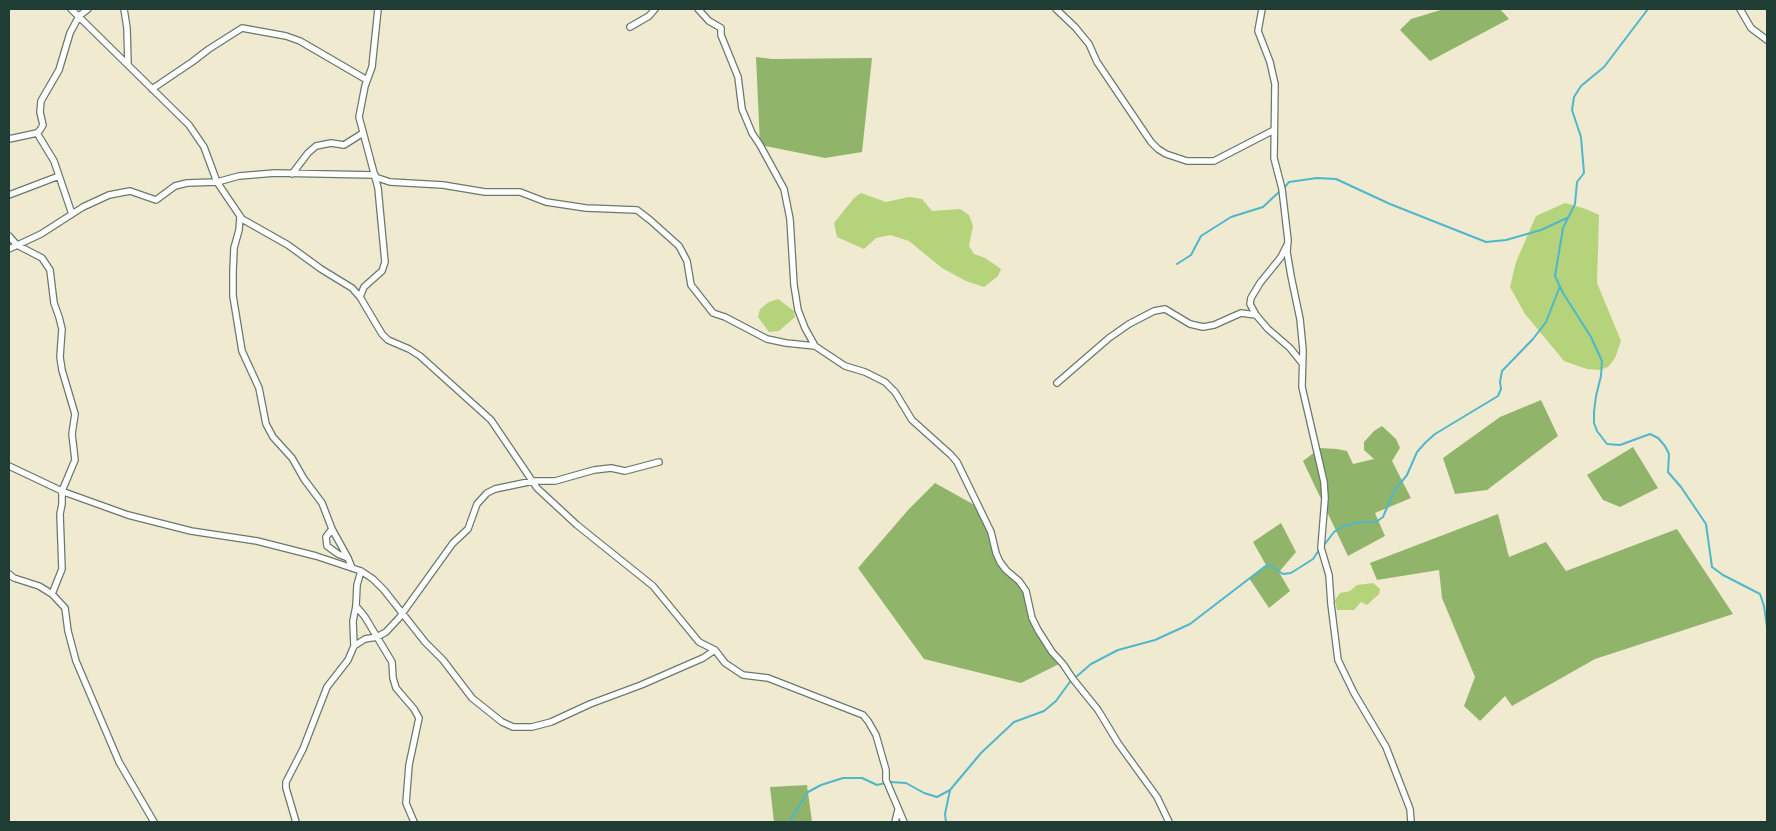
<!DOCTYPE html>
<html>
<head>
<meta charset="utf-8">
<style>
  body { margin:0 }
  #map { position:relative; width:1776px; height:831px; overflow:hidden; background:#f0ead1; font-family:"Shantell Sans",sans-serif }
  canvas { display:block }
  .frame { position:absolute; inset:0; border:10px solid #1f3d34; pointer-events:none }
</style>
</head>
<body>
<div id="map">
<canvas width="1776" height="831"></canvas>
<div class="frame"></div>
</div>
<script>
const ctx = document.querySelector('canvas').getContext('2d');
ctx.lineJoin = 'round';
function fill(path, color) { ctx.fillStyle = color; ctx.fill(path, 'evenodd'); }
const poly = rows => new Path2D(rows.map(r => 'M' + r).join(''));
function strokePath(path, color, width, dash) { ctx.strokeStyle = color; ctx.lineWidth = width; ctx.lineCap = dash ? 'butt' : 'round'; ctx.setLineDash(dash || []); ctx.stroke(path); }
fill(poly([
  [861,193,886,202,909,197,922,199,932,211,960,209,969,215,973,226,969,246,974,254,985,258,1001,269,998,276,984,287,966,281,942,268,909,241,890,235,876,238,864,249,837,237,834,223,854,198],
  [1565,203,1586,209,1599,215,1597,283,1621,341,1615,358,1608,367,1600,370,1587,369,1564,361,1525,314,1510,287,1516,262,1536,216],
  [778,299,794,311,795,317,779,331,769,332,758,317,760,309,769,302],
  [1373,583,1380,589,1379,594,1367,605,1361,602,1354,610,1337,610,1335,600,1340,593,1350,591,1357,585]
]), '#b5d37a');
fill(poly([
  [1444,9,1500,9,1509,19,1430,61,1400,30,1411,19],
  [756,57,772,59,872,58,862,152,825,158,760,145],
  [1541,400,1558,436,1487,490,1455,494,1443,458,1500,417],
  [1382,426,1396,439,1400,448,1392,461,1411,498,1375,513,1385,536,1348,556,1303,461,1320,448,1337,449,1347,451,1353,464,1374,459,1364,450,1364,442,1374,431],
  [1633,447,1658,488,1620,507,1603,500,1587,475],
  [935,483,978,507,991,532,997,558,1023,586,1031,619,1063,662,1021,683,924,659,858,568,909,509],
  [1498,514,1509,557,1546,542,1566,571,1677,529,1733,614,1595,659,1512,706,1505,696,1480,721,1464,706,1475,677,1442,598,1439,570,1377,580,1370,563],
  [1281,523,1296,552,1279,572,1290,591,1269,608,1249,578,1266,565,1253,542],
  [807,785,812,822,774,822,770,787]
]), '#90b56a');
strokePath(poly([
  [1648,9,1604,67,1581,86,1574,97,1572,110,1581,137,1584,173,1577,182,1575,204,1563,228,1555,276,1563,293,1591,337,1602,361,1601,376,1596,396,1594,412,1594,423,1597,431,1607,444,1620,445,1650,434,1658,438,1665,446,1669,454,1668,472,1681,487,1706,524,1712,567,1723,575,1760,594,1764,606,1767,627],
  [1284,188,1289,182,1317,178,1336,179,1390,204,1486,242,1506,240,1541,230,1567,218],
  [1177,264,1191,255,1201,236,1231,217,1263,207,1280,191],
  [1324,545,1334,532,1344,526,1361,522,1376,522,1383,517,1394,491,1407,475,1417,452,1426,442,1435,434,1498,396,1501,389,1500,382,1502,371,1533,339,1546,322,1560,286],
  [890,782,906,783,924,793,937,797,950,790,981,753,1014,722,1044,711,1056,701,1069,683,1091,664,1118,650,1155,640,1190,624,1267,565,1271,566,1283,574,1291,573,1313,559,1319,550],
  [789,822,808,792,821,785,843,778,862,778,877,785,885,783],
  [946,822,945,814,950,790]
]), '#4eb7cc', 2);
const street = poly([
  [71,9,189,125,204,147,217,182,242,219,288,245,321,269,352,288,360,297,382,334,388,340,409,349,420,356,491,420,537,488,577,525,653,586,699,642,715,650,725,663,743,675,768,678,863,715,868,721,876,735,886,770,886,780,904,822],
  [124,9,127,28,128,64],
  [698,9,709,21,721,28,721,35,738,77,742,109,752,133,760,145,784,189,790,219,794,285,798,310,805,328,815,346],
  [1056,9,1075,27,1089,44,1097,62,1151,142,1158,149,1166,154,1187,161,1214,161,1274,130],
  [1262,9,1258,31,1270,62,1275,84,1274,158,1282,189,1288,240,1287,252,1291,276,1300,319,1303,350,1302,387,1324,482,1325,498,1321,548,1329,575,1331,604,1338,660,1354,693,1386,747,1410,809,1411,822],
  [1740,9,1751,28,1767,40],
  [630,27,649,16,655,9],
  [152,89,192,62,209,49,242,28,286,36,300,41,367,80],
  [37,133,54,161,72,214],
  [9,139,37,133,40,130,43,125,40,112,41,101,59,70,70,33,79,16,88,9],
  [292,174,308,153,316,146,331,143,344,145,363,133],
  [375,177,390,182,443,185,485,192,520,192,546,202,586,208,637,210,650,220,679,246,687,261,691,285,713,313,725,317,767,339,786,343,815,346,845,366,865,372,885,382,895,392,912,420,951,455,957,462,991,532,996,553,1000,562,1006,570,1019,581,1026,591,1032,618,1038,630,1052,652,1063,664,1073,679,1098,710,1118,743,1157,797,1169,822],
  [9,195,59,176],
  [240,217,239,230,234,248,233,272,233,296,242,351,259,388,266,424,273,437,292,458,304,479,322,503,332,529,348,558,352,568],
  [9,236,17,245,42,258,50,270,54,303,59,317,62,329,60,357,62,370,75,414,72,434,75,460,62,491,62,504,60,514,62,569,52,594],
  [1287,245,1281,257,1260,283,1251,298,1250,304,1256,315,1268,329,1290,348,1302,363],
  [9,249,41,234,83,207,109,195,130,191,156,200,175,186,187,183,217,182,239,176,275,173,375,175],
  [360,297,364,287,382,271,385,262,378,188,359,117,365,86,372,67,378,9],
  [1057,383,1109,338,1129,324,1154,311,1165,309,1190,324,1203,327,1214,325,1241,313,1256,315],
  [9,466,64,492,128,515,191,531,257,541,316,556,361,571,373,579,384,590,425,642,443,660,472,698,502,722,513,727,532,727,551,722,590,704,641,685,703,658,715,650],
  [332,529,326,537,327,546,338,554,348,558],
  [9,574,14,578,39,586,52,594,65,608,68,631,76,661,119,762,154,822],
  [356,606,365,617,392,662,393,678,396,688,414,709,419,718,409,765,406,803,414,822],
  [354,646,365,639,377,637,386,632,399,618,453,543,468,529,477,504,487,493,495,489,533,481,555,481,594,470,611,468,625,471,659,462],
  [296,822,286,788,286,782,303,749,327,687,348,660,354,646,353,621,356,606,357,585,361,571],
  [895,822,898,810]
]);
strokePath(street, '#687a6b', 8);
strokePath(street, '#fff', 5.5);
</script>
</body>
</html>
